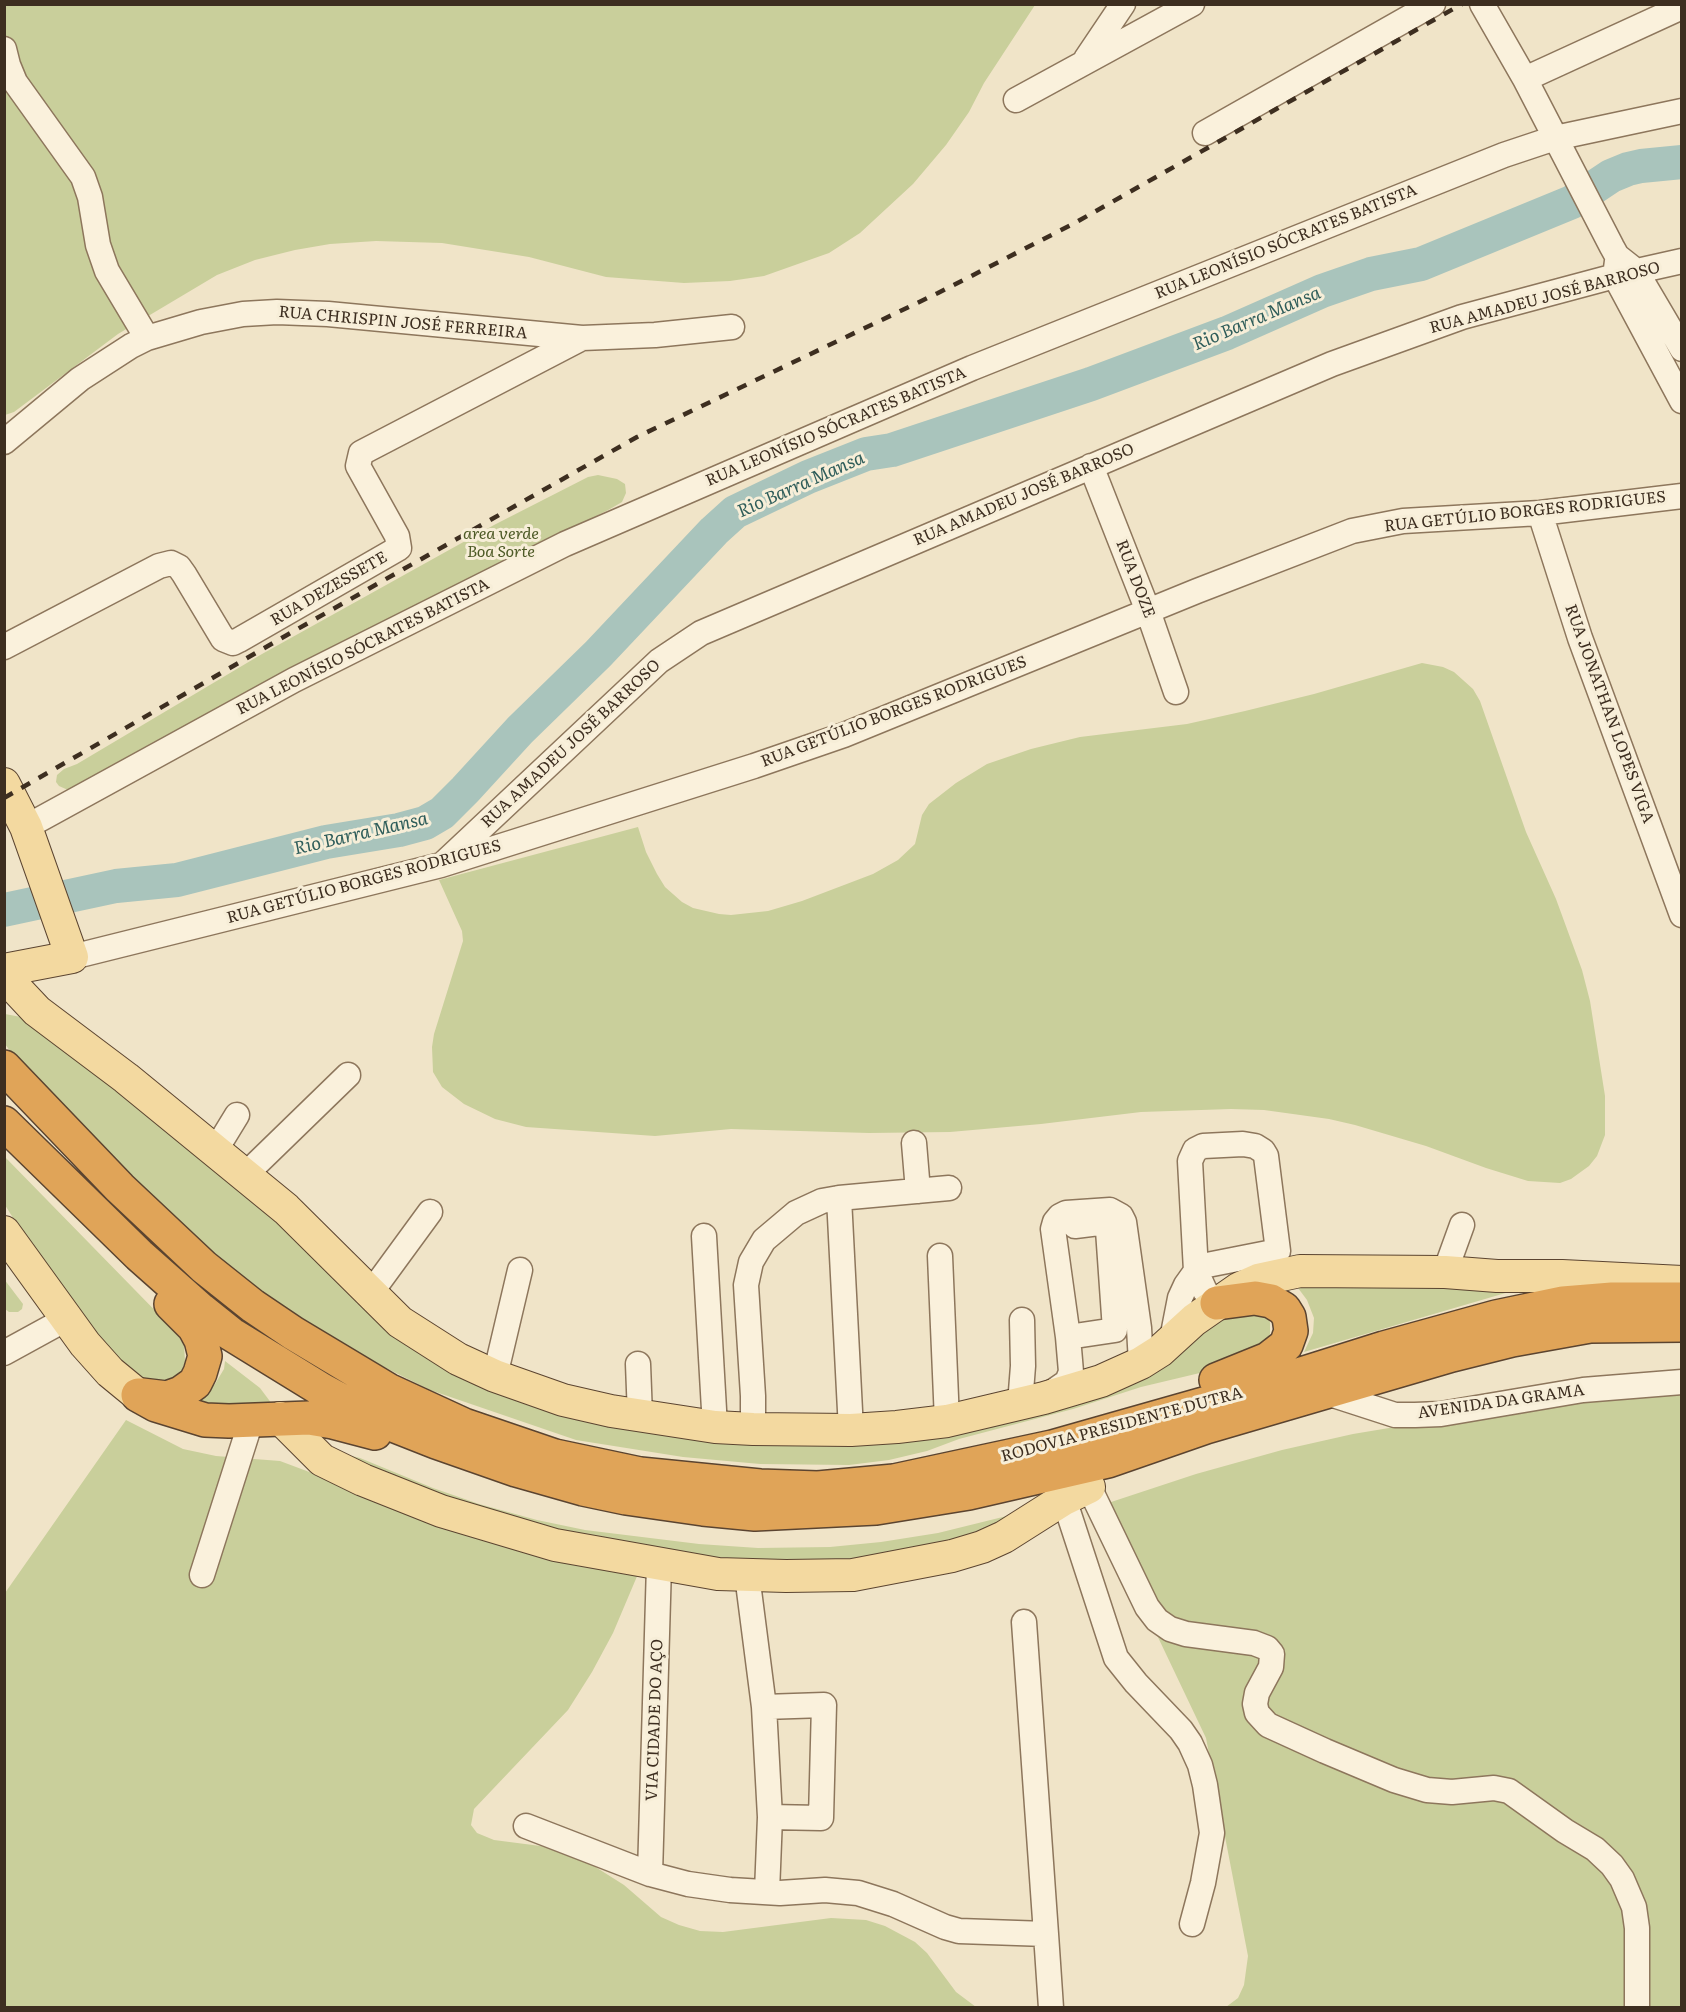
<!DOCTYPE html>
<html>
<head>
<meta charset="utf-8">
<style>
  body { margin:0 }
  #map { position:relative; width:1686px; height:2012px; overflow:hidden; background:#f0e4c8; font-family:Literata,serif }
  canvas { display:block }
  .frame { position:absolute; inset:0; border:6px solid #3d2e20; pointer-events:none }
</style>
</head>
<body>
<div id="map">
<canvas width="1686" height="2012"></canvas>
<div class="frame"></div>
</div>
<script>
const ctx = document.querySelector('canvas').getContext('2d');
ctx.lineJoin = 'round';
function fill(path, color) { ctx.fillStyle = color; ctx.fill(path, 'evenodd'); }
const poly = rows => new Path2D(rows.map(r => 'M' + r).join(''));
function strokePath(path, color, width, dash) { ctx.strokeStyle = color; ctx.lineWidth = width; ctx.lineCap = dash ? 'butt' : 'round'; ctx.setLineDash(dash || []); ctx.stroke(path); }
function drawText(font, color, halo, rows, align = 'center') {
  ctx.font = font + ' Literata,serif'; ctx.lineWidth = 6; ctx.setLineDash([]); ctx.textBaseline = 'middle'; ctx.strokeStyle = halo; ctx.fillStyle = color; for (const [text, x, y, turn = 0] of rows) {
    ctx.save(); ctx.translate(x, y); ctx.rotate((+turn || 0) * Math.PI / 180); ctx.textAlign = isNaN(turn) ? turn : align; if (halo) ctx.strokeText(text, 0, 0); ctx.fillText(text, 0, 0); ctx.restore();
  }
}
fill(poly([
  [5,5,1035,5,984,83,969,112,946,145,913,184,860,233,829,253,764,276,730,281,684,283,606,277,529,257,442,243,376,241,330,244,295,250,255,260,217,275,118,334,14,412,5,415],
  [598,475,617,479,625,484,626,493,622,502,610,509,267,685,75,790,68,790,59,786,56,782,57,775,64,769,77,764,262,654,494,525,588,477],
  [1422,663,1443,667,1454,672,1473,689,1480,701,1526,832,1556,899,1582,970,1590,1001,1605,1096,1605,1135,1597,1156,1589,1166,1571,1179,1560,1183,1528,1181,1486,1168,1426,1146,1355,1125,1329,1119,1264,1110,1231,1109,1141,1112,1041,1124,950,1132,869,1133,731,1129,655,1136,526,1127,495,1119,464,1104,442,1087,433,1072,432,1047,434,1034,463,941,462,931,439,880,638,827,646,852,657,874,665,887,682,902,693,908,719,914,731,915,768,911,802,901,873,874,898,860,915,844,922,815,929,804,956,783,987,764,1031,749,1080,737,1187,724,1245,711,1314,694],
  [5,1014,21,1017,36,1028,168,1131,491,1390,527,1405,561,1413,749,1443,785,1446,884,1440,1194,1334,1238,1307,1269,1317,1270,1323,1270,1334,1265,1344,1225,1367,1141,1387,1073,1409,959,1439,927,1451,889,1460,849,1465,760,1464,683,1457,576,1440,430,1390,362,1356,296,1316,263,1294,154,1202,20,1065,5,1044],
  [4,1156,177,1333,184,1346,185,1361,181,1373,171,1385,126,1375,23,1234,5,1205],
  [4,1279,23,1304,22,1309,18,1312,9,1312,5,1309],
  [1295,1284,1346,1285,1389,1288,1526,1287,1304,1352,1313,1333,1314,1318,1307,1300],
  [225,1361,260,1388,275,1408,264,1410,189,1402,207,1392,215,1384,224,1369],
  [1681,1394,1681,2007,1226,2007,1238,1998,1244,1985,1248,1956,1206,1738,1096,1507,1196,1474,1282,1450,1353,1434,1425,1422,1589,1399],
  [126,1420,183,1449,216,1456,280,1461,320,1476,638,1574,613,1633,592,1672,568,1710,474,1809,471,1825,477,1833,494,1840,556,1848,586,1861,624,1885,661,1917,679,1925,700,1931,723,1932,831,1918,866,1920,885,1926,915,1942,927,1953,956,1992,976,2007,5,2008,5,1593],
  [326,1450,360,1458,433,1488,479,1504,537,1520,585,1530,699,1544,758,1548,830,1547,881,1542,938,1533,1023,1512,1011,1523,903,1559,713,1561,479,1515]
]), '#c9cf9b');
strokePath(poly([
  [4,910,116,886,177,880,326,842,399,830,425,823,442,813,465,790,520,730,598,654,714,531,735,512,808,477,866,454,892,450,1091,384,1227,333,1322,291,1371,274,1421,264,1572,202,1611,176,1628,169,1641,166,1682,162]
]), '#a9c4bc', 34);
const minor = poly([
  [1482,4,1525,79,1612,247,1617,256,1636,271,1682,349],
  [4,49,8,65,15,82,83,177,90,197,98,245,107,271,147,338],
  [1086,59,1123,4],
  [1525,79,1682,7],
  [1016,100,1192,4],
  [1205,133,1433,4],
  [1617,261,1615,276,1682,401],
  [4,442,80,379,131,346,147,338,201,322,243,314,277,312,328,314,582,338,655,335,732,327],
  [1091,466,1148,611,1176,692],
  [1540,513,1580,638,1682,915],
  [4,647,159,566,171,563,179,567,184,574,223,639,233,643,239,640,399,548,397,536,358,466,361,453,582,338],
  [26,827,294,680,565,544,972,368,1504,155,1555,138,1682,111],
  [445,862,659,661,701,633,1332,364,1462,317,1615,276,1682,261],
  [72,957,441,865,754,766,844,735,1197,591,1352,531,1403,521,1540,513,1682,496],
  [914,1143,918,1191],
  [215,1151,237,1115],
  [244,1176,348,1075],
  [839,1198,851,1430],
  [704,1236,715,1427],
  [940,1256,947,1421],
  [1197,1267,1278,1251],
  [1445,1272,1462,1225],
  [370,1294,430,1212],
  [1217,1303,1205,1291,1196,1271,1190,1161,1195,1150,1203,1146,1243,1144,1255,1146,1263,1151,1266,1156,1278,1251],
  [1068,1337,1115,1330,1108,1230,1106,1226,1099,1223,1075,1226],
  [1172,1339,1180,1298,1186,1285,1196,1271],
  [4,1353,66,1319],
  [638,1364,640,1416],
  [495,1376,520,1270],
  [1324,1392,1395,1415,1415,1415,1441,1414,1583,1390,1682,1382],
  [1048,1395,1067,1382,1071,1372,1068,1337,1053,1229,1055,1222,1060,1216,1066,1213,1110,1210,1121,1216,1124,1222,1139,1328,1141,1363],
  [1020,1404,1023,1366,1022,1320],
  [753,1429,753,1396,746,1285,751,1262,764,1240,796,1213,822,1201,839,1198,949,1188],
  [1089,1487,1147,1607,1157,1620,1170,1629,1186,1634,1254,1643,1267,1648,1272,1654,1271,1667,1257,1693,1255,1704,1257,1713,1268,1725,1325,1751,1394,1780,1427,1790,1452,1792,1494,1788,1509,1791,1565,1831,1595,1849,1612,1865,1622,1879,1634,1907,1637,1928,1637,2008],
  [1064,1499,1116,1658,1136,1683,1181,1730,1190,1743,1200,1765,1205,1785,1212,1833,1203,1883,1192,1924],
  [202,1575,251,1421],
  [747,1575,764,1707,770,1817,767,1892],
  [764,1707,824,1705,821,1818,770,1817],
  [526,1826,650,1874,688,1884,730,1890,780,1893,825,1890,858,1893,893,1904,945,1927,959,1931,1046,1934,1024,1622],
  [650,1874,659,1565],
  [1046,1934,1051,2008]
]);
const major = poly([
  [4,784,26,827,72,957,4,970],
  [4,976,37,1011,126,1078,286,1209,400,1322,458,1359,495,1376,563,1400,611,1411,715,1427,753,1429,851,1430,897,1427,947,1421,1044,1398,1101,1381,1141,1363,1160,1351,1194,1320,1240,1288,1258,1280,1300,1271,1445,1272,1497,1276,1562,1276,1682,1282],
  [4,1232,85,1344,110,1372,138,1395],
  [280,1418,322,1460,363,1480,441,1511,555,1545,718,1574,786,1576,853,1575,952,1556,982,1547,1004,1537,1064,1499,1089,1487]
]);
const highway = poly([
  [4,1067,120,1188,204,1267,253,1306,293,1333,388,1390,464,1425,555,1456,640,1474,760,1486,818,1488,894,1481,1052,1447,1235,1395,1384,1348,1496,1317,1563,1303,1612,1299,1682,1299],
  [4,1123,139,1255,201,1310,231,1334,322,1390,370,1416,436,1442,516,1470,583,1489,626,1498,703,1509,755,1514,876,1508,969,1493,1108,1461,1206,1427,1452,1355,1512,1340,1590,1326,1682,1325],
  [1216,1380,1268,1359,1286,1345,1291,1331,1289,1317,1284,1309,1271,1301,1255,1298,1217,1303],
  [138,1395,156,1405,205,1420,229,1421,309,1418,333,1422,375,1433],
  [142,1395,167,1398,181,1393,195,1383,200,1373,205,1356,201,1340,194,1327,171,1304]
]);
strokePath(minor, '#8d765c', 27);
strokePath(major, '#5b4430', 34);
strokePath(highway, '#5b4430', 36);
strokePath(minor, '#faf1dc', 24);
strokePath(major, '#f3d9a0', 32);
strokePath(highway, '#e0a458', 33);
strokePath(poly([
  [4,798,287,635,637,437,938,293,1073,224,1462,4]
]), '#3d2e20', 4.5, [10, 10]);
drawText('16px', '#3d2e20', '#f7eed8', [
  ["RUA LEONÍSIO SÓCRATES BATISTA",1286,242,-22],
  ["RUA AMADEU JOSÉ BARROSO",1545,298,-15],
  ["RUA CHRISPIN JOSÉ FERREIRA",403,323,5],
  ["RUA LEONÍSIO SÓCRATES BATISTA",836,427,-23],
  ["RUA AMADEU JOSÉ BARROSO",1024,495,-23],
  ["RUA GETÚLIO BORGES RODRIGUES",1525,512,-6],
  ["RUA DOZE",1135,579,69],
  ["RUA DEZESSETE",329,589,-30],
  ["RUA LEONÍSIO SÓCRATES BATISTA",363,647,-27],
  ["RUA GETÚLIO BORGES RODRIGUES",894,712,-21],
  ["RUA JONATHAN LOPES VIGA",1609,714,70],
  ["RUA AMADEU JOSÉ BARROSO",571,744,-43],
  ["RUA GETÚLIO BORGES RODRIGUES",364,882,-15],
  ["AVENIDA DA GRAMA",1501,1402,-8],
  ["RODOVIA PRESIDENTE DUTRA",1122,1425,-15],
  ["VIA CIDADE DO AÇO",655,1720,-88]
]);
drawText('italic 16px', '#4d5a26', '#f7eed8', [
  ["area verde",501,534],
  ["Boa Sorte",501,552]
]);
drawText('italic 18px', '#2f5d5a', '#f7eed8', [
  ["Rio Barra Mansa",1257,319,-23],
  ["Rio Barra Mansa",801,485,-24],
  ["Rio Barra Mansa",361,834,-13]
]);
</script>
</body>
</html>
